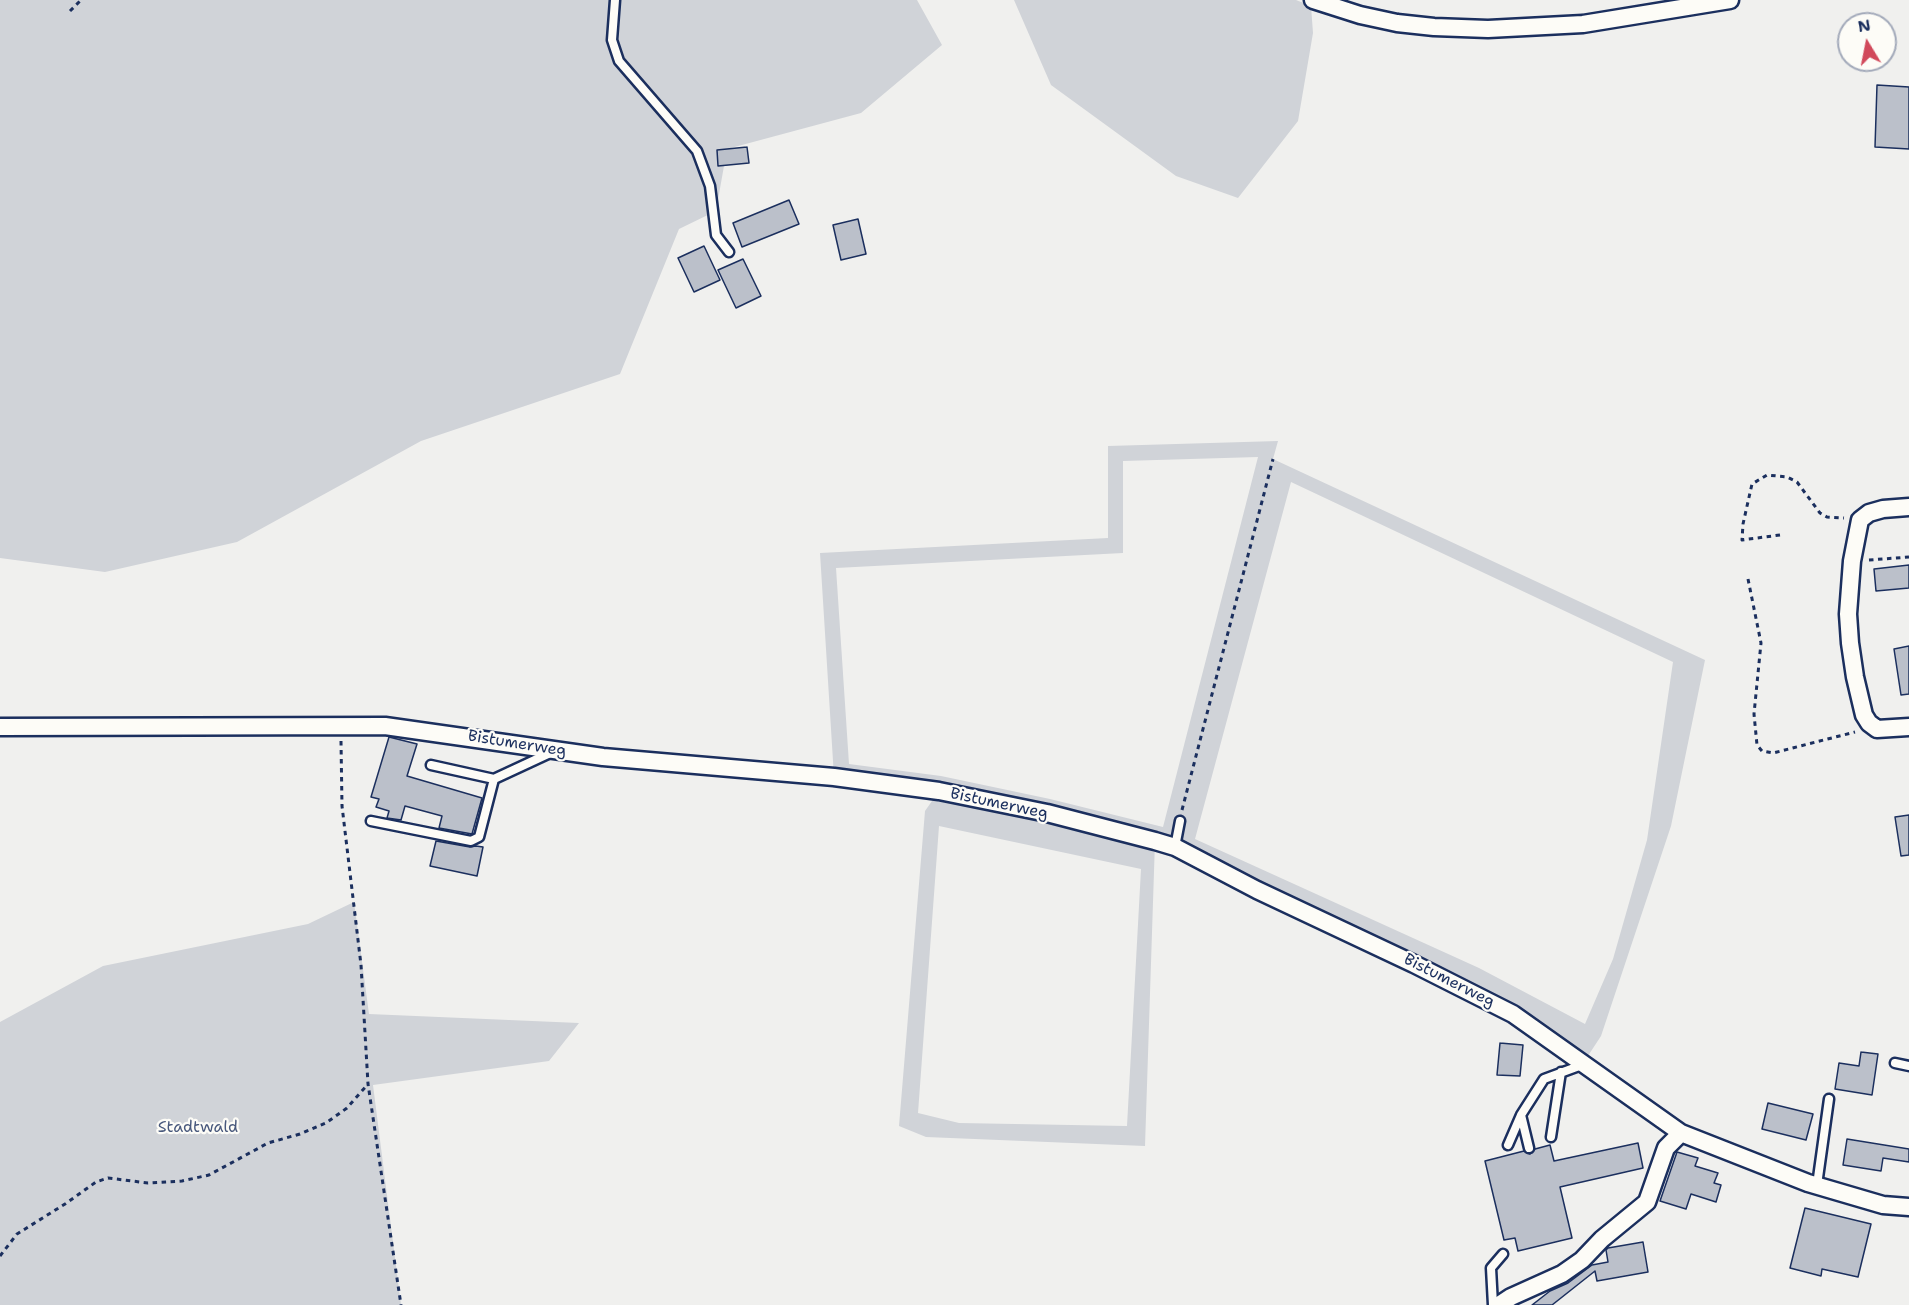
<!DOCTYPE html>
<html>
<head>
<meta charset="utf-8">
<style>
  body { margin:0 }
  #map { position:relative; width:1909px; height:1305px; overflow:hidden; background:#f0f0ee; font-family:"Shantell Sans",sans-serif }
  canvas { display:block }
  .north { position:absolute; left:1837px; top:12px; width:60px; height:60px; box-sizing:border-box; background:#fdfcf7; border:2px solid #a3aaba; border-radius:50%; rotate:350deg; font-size:16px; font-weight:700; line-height:24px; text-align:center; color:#1b2f5e }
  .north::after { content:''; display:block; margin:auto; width:21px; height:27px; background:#d1495b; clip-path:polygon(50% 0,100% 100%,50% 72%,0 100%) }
</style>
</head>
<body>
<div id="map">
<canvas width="1909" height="1305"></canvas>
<div class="north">N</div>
</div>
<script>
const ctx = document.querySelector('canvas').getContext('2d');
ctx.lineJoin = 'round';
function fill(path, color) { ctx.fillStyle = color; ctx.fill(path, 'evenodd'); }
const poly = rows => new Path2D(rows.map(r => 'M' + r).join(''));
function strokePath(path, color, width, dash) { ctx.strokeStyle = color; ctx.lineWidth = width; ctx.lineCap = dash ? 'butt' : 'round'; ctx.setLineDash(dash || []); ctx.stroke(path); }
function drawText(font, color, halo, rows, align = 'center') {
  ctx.font = font + ' "Shantell Sans",sans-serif'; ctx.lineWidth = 4.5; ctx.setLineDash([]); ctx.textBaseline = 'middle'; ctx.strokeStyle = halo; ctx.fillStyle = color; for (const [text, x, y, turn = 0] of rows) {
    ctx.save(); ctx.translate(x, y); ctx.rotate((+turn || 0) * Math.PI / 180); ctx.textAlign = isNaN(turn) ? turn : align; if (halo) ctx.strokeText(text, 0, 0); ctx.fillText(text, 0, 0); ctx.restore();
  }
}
fill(poly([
  [0,0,917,0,942,45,861,113,727,149,716,211,679,229,620,374,421,441,237,542,105,572,0,558],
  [1014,0,1296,0,1311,6,1313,33,1298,121,1238,198,1176,176,1051,85],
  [1278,441,1273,459,1705,660,1671,826,1601,1036,1582,1065,1513,1014,1155,841,1145,1146,926,1137,899,1126,925,811,939,791,834,777,820,553,1108,538,1108,446],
  [1258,457,1163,827,1050,799,941,776,849,764,836,568,1123,553,1123,461],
  [1291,482,1673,662,1647,840,1613,959,1585,1024,1479,968,1195,839],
  [939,826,1141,869,1127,1126,959,1123,918,1113],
  [354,902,369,1014,579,1023,549,1061,373,1085,401,1305,0,1305,0,1022,103,966,308,924]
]), '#d0d3d8');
const building = poly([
  [1877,85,1909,87,1909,149,1875,147,1877,85],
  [747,147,749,163,718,166,717,150,747,147],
  [789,200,799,224,742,247,733,223,789,200],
  [858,219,866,254,841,260,833,225,858,219],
  [704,246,720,280,694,292,678,258,704,246],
  [743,259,761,296,736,308,718,270,743,259],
  [1909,565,1909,588,1876,591,1874,569,1909,565],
  [1909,646,1909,694,1901,695,1894,649,1909,646],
  [389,737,417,744,407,776,482,798,472,834,439,828,442,816,405,806,401,820,387,818,389,811,376,807,379,799,371,797,389,737],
  [1909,815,1909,855,1901,856,1895,817,1909,815],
  [436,841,470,847,476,846,483,847,477,876,430,866,436,841],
  [1500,1043,1523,1045,1520,1076,1497,1075,1500,1043],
  [1861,1052,1878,1054,1872,1095,1835,1089,1839,1063,1859,1066,1861,1052],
  [1768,1103,1813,1114,1806,1140,1762,1129,1768,1103],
  [1847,1139,1909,1149,1909,1162,1883,1158,1881,1171,1843,1165,1847,1139],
  [1638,1143,1643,1168,1560,1187,1572,1238,1518,1251,1515,1238,1504,1240,1485,1161,1524,1151,1530,1154,1535,1149,1550,1145,1554,1161,1638,1143],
  [1677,1152,1698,1158,1695,1166,1718,1173,1714,1183,1721,1185,1716,1202,1691,1194,1686,1209,1660,1201,1677,1152],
  [1805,1208,1871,1224,1858,1277,1822,1269,1821,1276,1790,1268,1805,1208],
  [1643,1242,1648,1272,1597,1281,1595,1271,1552,1305,1532,1305,1550,1291,1568,1283,1592,1265,1608,1262,1606,1250,1608,1248,1643,1242]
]);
fill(building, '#bbc0ca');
strokePath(building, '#1b2f5e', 1.5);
const lane = poly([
  [615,0,612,40,619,61,697,151,710,186,716,235,729,252],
  [431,765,494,779,550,753],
  [371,821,471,841,479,837,494,779],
  [1175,847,1180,821],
  [1895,1063,1909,1066],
  [1551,1137,1561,1072],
  [1508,1145,1521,1115],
  [1529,1148,1521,1115,1544,1079,1582,1065],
  [1817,1185,1829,1099],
  [1493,1305,1491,1268,1503,1254]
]);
const street = poly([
  [1313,0,1360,15,1397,23,1434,27,1488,29,1583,24,1730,0],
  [1909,507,1883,509,1869,513,1860,520,1852,561,1848,614,1850,643,1855,677,1864,715,1869,723,1877,729,1909,727],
  [0,727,385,726,603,757,834,777,939,791,1047,813,1155,841,1175,847,1257,890,1414,964,1513,1014,1681,1133,1808,1183,1883,1205,1909,1207],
  [1499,1305,1511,1297,1562,1274,1582,1260,1602,1239,1647,1202,1666,1148,1681,1133]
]);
strokePath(lane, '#1b2f5e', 13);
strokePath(street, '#1b2f5e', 21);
strokePath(poly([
  [70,11,81,0],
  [1780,535,1742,540,1743,524,1752,484,1767,475,1787,477,1797,482,1820,513,1827,517,1844,518],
  [1869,560,1909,557],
  [1748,579,1761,643,1754,714,1757,745,1762,751,1773,753,1855,732],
  [341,741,342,806,361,965,368,1084,401,1305],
  [1182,810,1273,459],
  [0,1256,17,1234,65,1204,96,1182,108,1178,148,1183,182,1181,209,1175,268,1143,300,1134,326,1123,347,1108,368,1084]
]), '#1b2f5e', 3, [4.5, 4.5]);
strokePath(lane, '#fdfcf7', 8);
strokePath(street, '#fdfcf7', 16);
drawText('16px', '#1b2f5e', '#fdfcf7', [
  ["Bistumerweg",517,744,9],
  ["Bistumerweg",999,804,12],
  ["Bistumerweg",1449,981,27]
]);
drawText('16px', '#48587c', '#fdfcf7', [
  ["Stadtwald",198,1128]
]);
</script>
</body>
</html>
